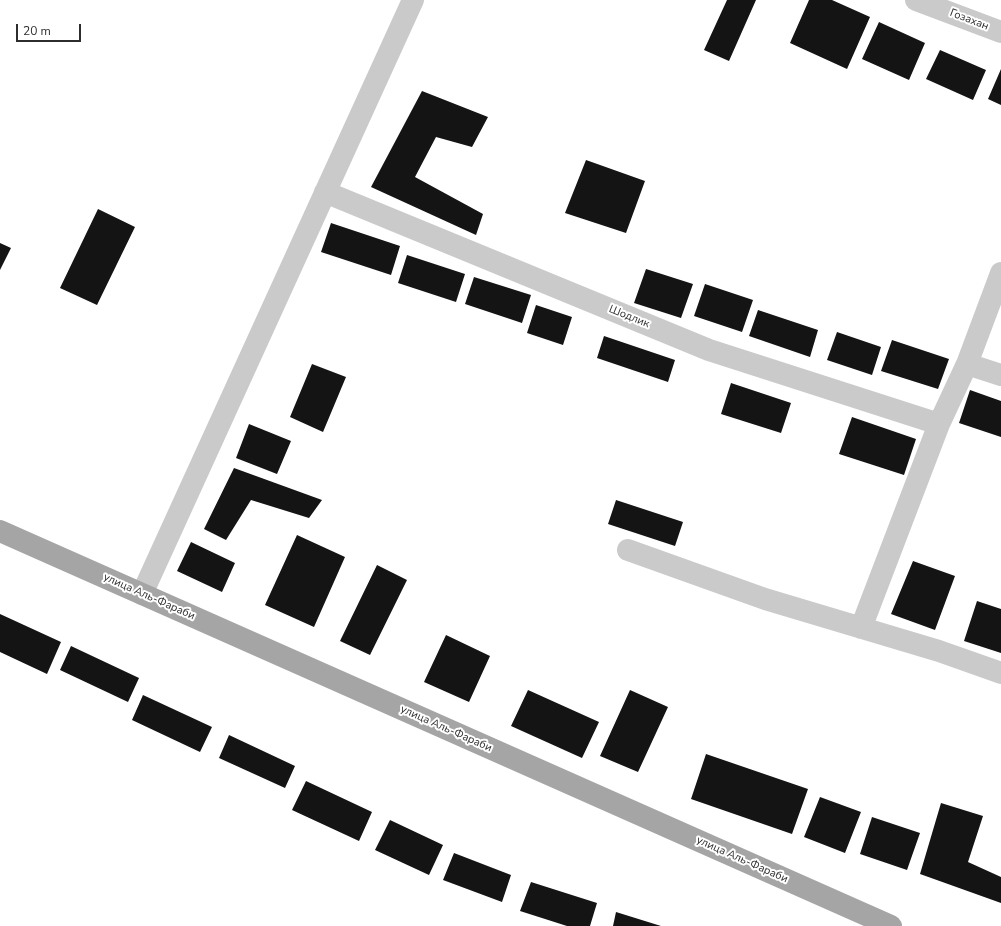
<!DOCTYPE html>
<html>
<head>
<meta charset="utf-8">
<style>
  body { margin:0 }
  #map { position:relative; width:1001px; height:926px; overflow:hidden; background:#fff; font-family:"Nunito Sans",sans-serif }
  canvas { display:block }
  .scale { position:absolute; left:16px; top:24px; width:65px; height:18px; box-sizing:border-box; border:2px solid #2d2d2d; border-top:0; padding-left:5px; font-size:12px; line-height:14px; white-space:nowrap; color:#2d2d2d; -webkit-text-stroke:3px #fff; paint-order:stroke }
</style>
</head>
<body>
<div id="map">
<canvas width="1001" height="926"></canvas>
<div class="scale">20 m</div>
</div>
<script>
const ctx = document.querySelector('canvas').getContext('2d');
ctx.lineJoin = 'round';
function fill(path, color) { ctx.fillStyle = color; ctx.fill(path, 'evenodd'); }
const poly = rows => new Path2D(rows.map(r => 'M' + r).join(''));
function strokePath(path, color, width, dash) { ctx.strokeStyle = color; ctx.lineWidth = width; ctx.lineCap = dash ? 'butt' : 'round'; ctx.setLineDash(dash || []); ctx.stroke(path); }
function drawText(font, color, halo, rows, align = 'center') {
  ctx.font = font + ' "Nunito Sans",sans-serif'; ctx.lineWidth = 4; ctx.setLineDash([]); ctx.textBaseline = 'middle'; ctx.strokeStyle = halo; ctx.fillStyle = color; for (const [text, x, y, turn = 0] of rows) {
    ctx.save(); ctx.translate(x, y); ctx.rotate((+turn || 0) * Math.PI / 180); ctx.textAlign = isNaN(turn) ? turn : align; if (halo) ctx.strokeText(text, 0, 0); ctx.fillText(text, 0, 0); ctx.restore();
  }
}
fill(poly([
  [727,0,756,0,729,61,704,50],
  [809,0,832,0,870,17,847,69,790,43],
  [879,22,925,43,909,80,862,59],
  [940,50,986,70,973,100,926,79],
  [1001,69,1001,105,988,99],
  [422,91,488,117,472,147,436,137,415,177,483,214,476,235,371,187],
  [586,160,645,181,626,233,565,213],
  [98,209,135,227,97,305,60,288],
  [331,223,400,246,391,275,321,252],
  [0,243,11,248,0,270],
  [407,255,465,274,456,302,398,283],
  [646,269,693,284,681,318,634,303],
  [474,277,531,295,522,323,465,304],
  [705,284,753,300,742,332,694,316],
  [536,305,572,317,563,345,527,333],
  [758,310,818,330,810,357,749,336],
  [837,332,881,347,872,375,827,360],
  [604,336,675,360,668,382,597,358],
  [892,340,949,359,938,389,881,371],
  [312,364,346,377,323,432,290,417],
  [731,383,791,403,781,433,721,414],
  [970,390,1001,401,1001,437,959,423],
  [852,417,916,439,904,475,839,454],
  [249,424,291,441,277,474,236,458],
  [234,468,322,500,309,518,251,500,226,540,204,529],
  [616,500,683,522,675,546,608,524],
  [297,535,345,557,314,627,265,605],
  [191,542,235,563,222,592,177,571],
  [913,561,955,576,935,630,891,614],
  [377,565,407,580,370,655,340,641],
  [977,601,1001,609,1001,653,964,641],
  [0,614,61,642,47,674,0,652],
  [446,635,490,656,469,702,424,682],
  [71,646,139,678,128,702,60,670],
  [528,690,599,722,582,758,511,726],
  [630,690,668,707,638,772,600,756],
  [143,695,212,727,200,752,132,720],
  [229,735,295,766,285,788,219,758],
  [706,754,808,789,792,834,691,799],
  [306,781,372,812,359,841,292,810],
  [820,797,861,812,845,853,804,837],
  [941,803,983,816,968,862,1001,877,1001,903,920,874],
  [872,817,920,833,907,870,860,854],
  [390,820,443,845,429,875,375,850],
  [454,853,511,875,502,902,443,880],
  [531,882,597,903,590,926,567,926,520,911],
  [616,912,661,926,613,926]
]), '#141414');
strokePath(poly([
  [916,0,1001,32],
  [325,192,709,350,939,424],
  [967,364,1001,375],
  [628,550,765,599,939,651,1001,673],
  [142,594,413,0],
  [861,628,939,424,967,364,1001,273]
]), '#cacaca', 22);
strokePath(poly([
  [0,531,891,926]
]), '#a5a5a5', 22);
drawText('11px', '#2d2d2d', '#fff', [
  ["Гозахан",969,20,21],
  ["Шодлик",629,317,22],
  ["улица Аль-Фараби",149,597,24],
  ["улица Аль-Фараби",446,729,24],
  ["улица Аль-Фараби",742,860,24]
]);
</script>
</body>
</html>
